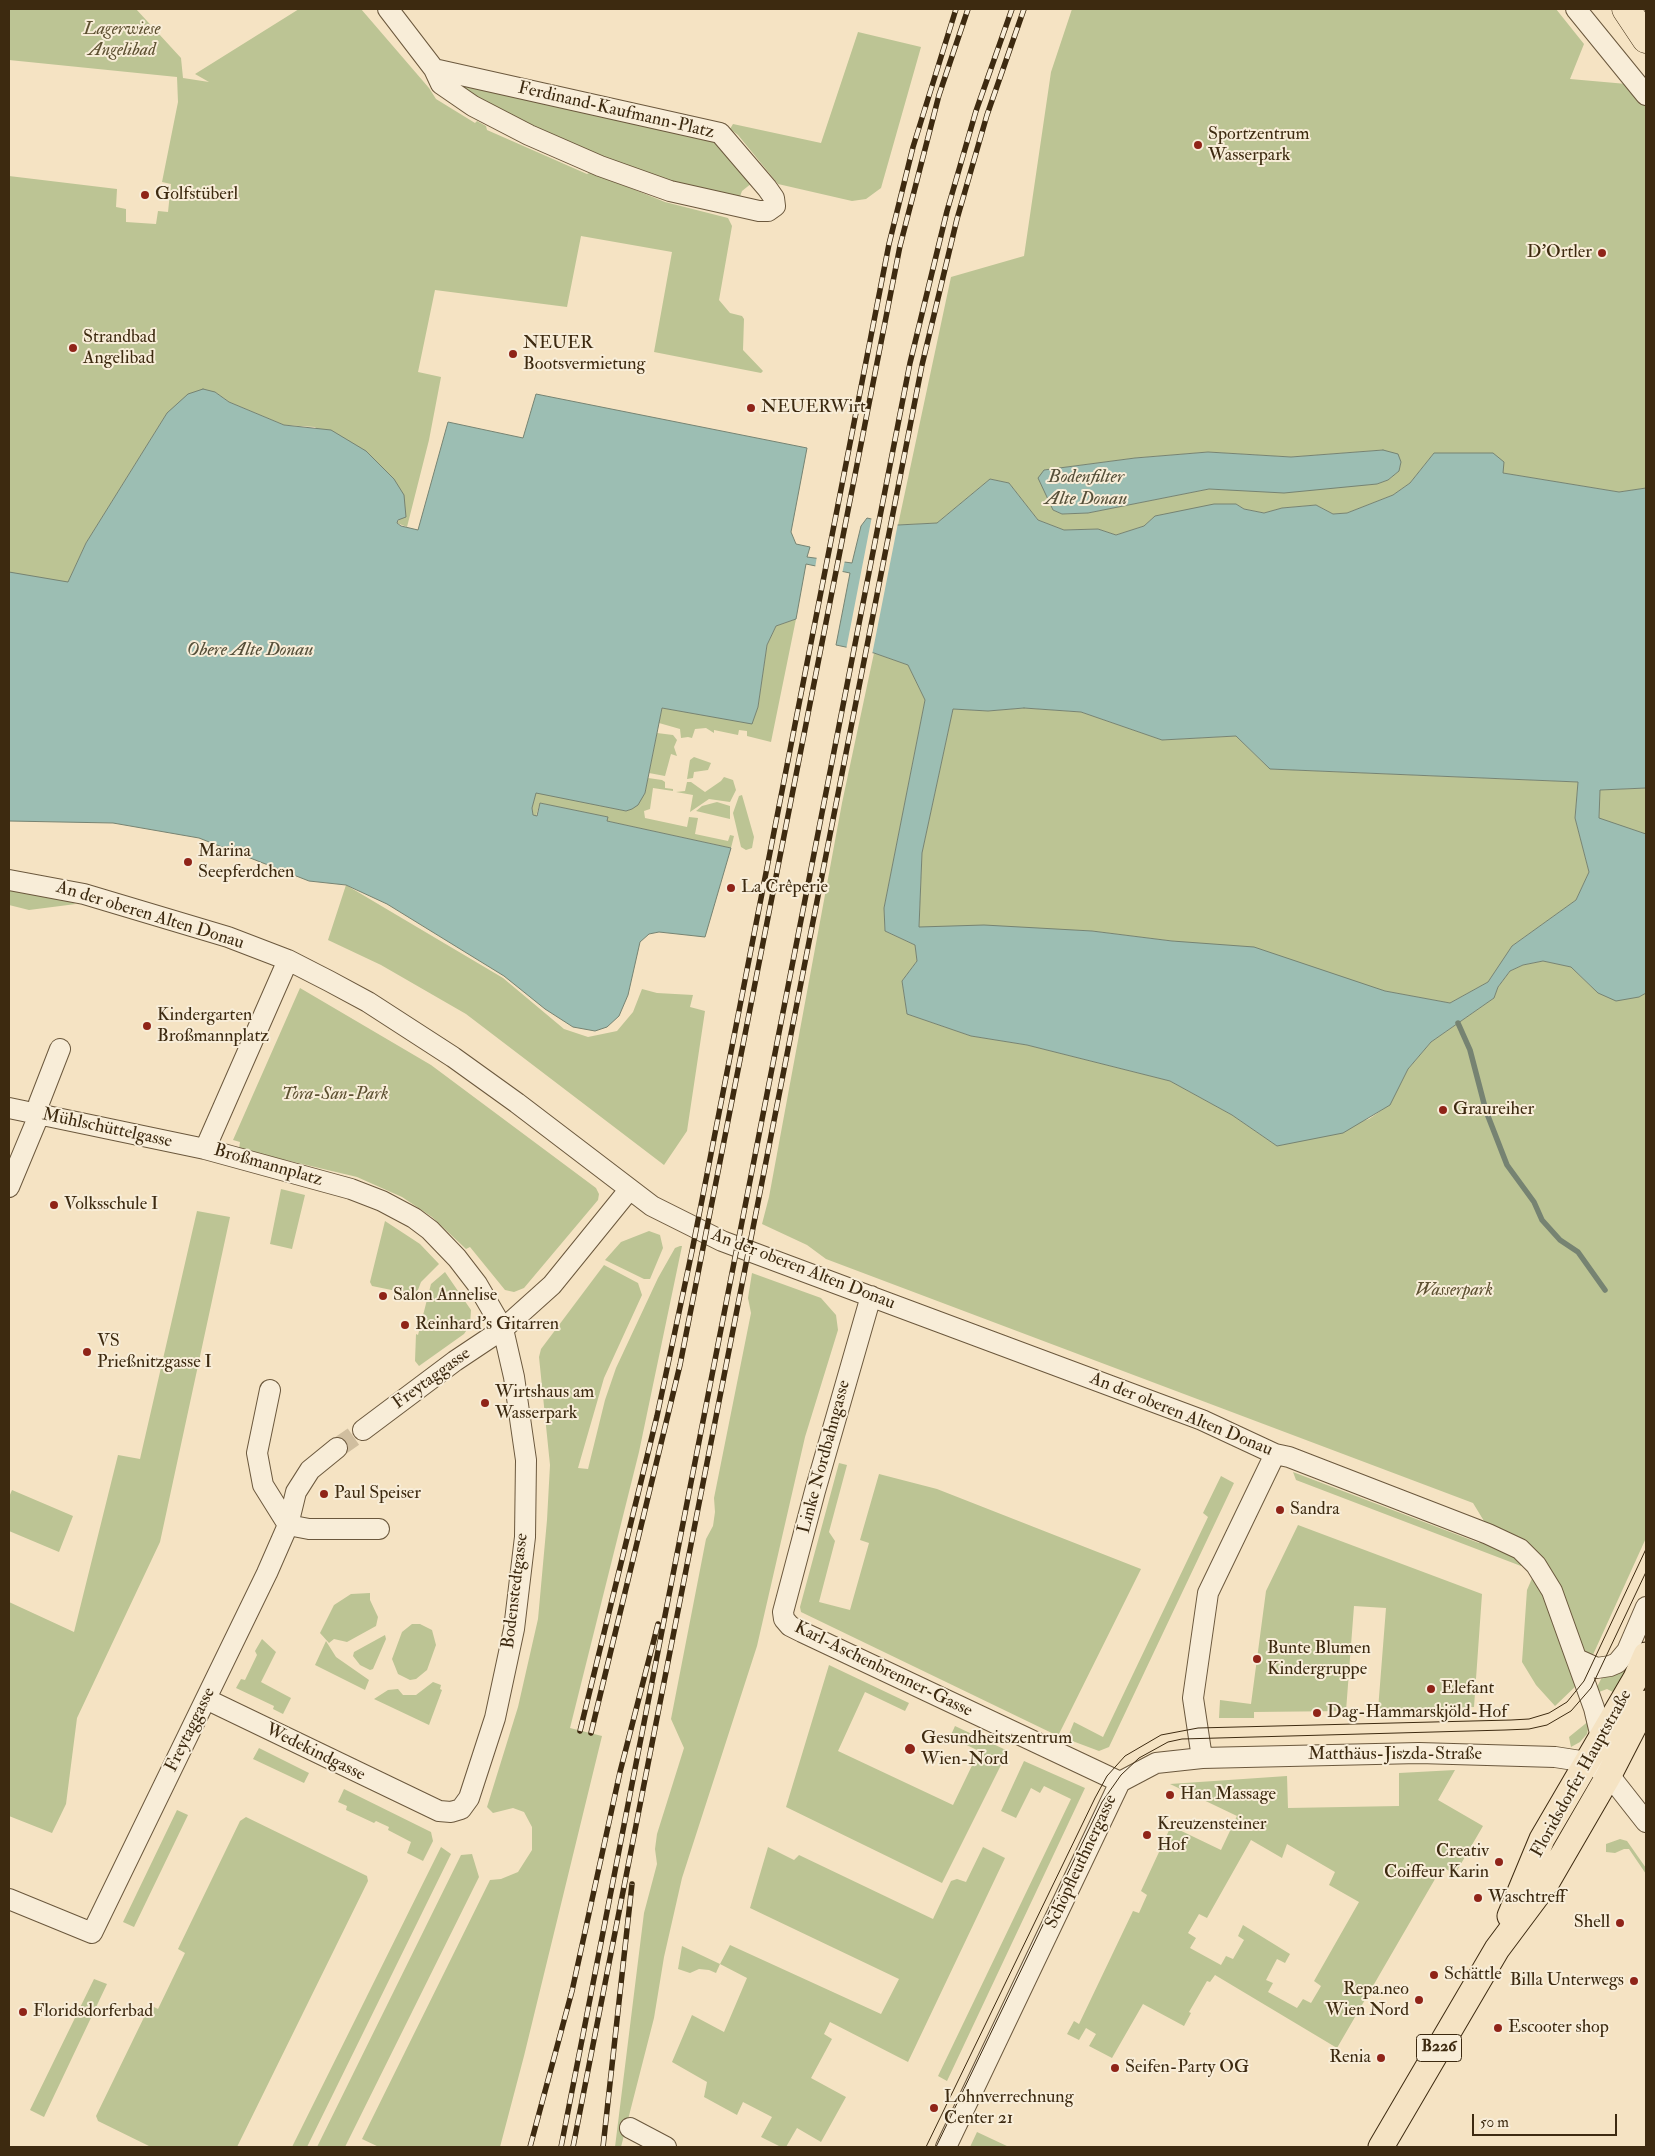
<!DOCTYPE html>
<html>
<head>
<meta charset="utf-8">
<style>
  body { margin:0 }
  #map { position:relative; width:1655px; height:2156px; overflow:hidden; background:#f5e3c3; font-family:"IM FELL Double Pica",serif }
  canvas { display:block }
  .frame { position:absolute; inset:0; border:10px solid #3d2a10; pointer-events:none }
  .scale { position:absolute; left:1472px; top:2114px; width:145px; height:22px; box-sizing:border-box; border:2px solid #3d2a10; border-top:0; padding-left:6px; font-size:15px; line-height:18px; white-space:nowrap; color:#3d2a10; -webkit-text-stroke:4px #f8edd8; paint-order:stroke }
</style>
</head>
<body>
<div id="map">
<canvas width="1655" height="2156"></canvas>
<div class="frame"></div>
<div class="scale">50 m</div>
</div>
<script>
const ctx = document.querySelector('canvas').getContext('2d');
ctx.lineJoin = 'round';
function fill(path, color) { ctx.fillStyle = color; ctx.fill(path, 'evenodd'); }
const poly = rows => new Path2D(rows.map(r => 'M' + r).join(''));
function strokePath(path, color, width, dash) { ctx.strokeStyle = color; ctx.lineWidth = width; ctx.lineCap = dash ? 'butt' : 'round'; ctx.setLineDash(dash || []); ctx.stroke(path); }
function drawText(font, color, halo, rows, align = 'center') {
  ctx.font = font + ' "IM FELL Double Pica",serif'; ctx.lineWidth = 4; ctx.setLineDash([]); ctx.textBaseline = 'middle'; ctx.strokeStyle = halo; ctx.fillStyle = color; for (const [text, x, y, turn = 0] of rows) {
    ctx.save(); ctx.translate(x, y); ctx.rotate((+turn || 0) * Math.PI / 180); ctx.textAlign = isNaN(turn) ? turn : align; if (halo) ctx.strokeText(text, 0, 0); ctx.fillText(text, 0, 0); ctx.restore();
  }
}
fill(poly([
  [9,9,136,9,181,58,183,78,209,82,195,74,299,9,361,9,429,88,436,99,475,123,477,121,486,126,487,130,587,174,591,172,665,202,728,218,732,226,719,300,730,313,742,316,744,319,743,350,763,371,761,373,654,352,672,252,581,236,567,307,435,290,418,372,441,377,429,440,407,527,397,523,400,519,315,427,284,425,229,402,215,392,167,413,86,543,68,582,9,648,9,176,117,189,116,207,126,209,126,222,156,224,158,211,168,212,171,184,162,182,178,102,177,77,9,60],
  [1072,9,1556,9,1584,44,1570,79,1638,85,1646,95,1646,488,1619,492,1503,473,1434,453,1410,483,1393,495,1347,513,1333,514,1316,505,1282,508,1264,513,1244,509,1236,504,1155,516,1144,526,1116,535,1098,529,1064,530,1038,520,1009,483,990,479,937,523,898,525,951,277,1024,256,1051,72],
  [1383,450,1401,462,1399,471,1388,480,1377,484,1238,490,1209,489,1088,513,1062,514,1053,510,1044,470,1135,458,1208,452,1291,457],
  [858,32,921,47,881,188,866,199,852,201,778,184,738,135,730,129,733,124,821,143],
  [457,81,712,140,728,153,752,183,742,191,738,202,674,187,541,131,457,90],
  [796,619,771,742,747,736,747,731,739,730,738,735,714,730,714,733,706,728,695,729,692,738,688,737,681,738,680,729,659,723,662,708,752,723,758,707,767,645,776,626],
  [874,653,908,665,925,700,884,908,885,931,915,945,917,961,902,981,907,1014,971,1036,1027,1045,1170,1081,1232,1115,1277,1146,1369,1119,1389,1105,1408,1069,1431,1042,1494,998,1498,987,1510,971,1523,965,1543,961,1571,967,1598,993,1639,997,1646,993,1646,1538,1592,1657,1582,1649,1556,1578,1531,1549,1487,1526,1473,1503,826,1259,807,1245,762,1224,769,1197,842,803],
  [1024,708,1081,712,1162,740,1236,736,1270,769,1578,782,1575,818,1589,872,1576,900,1512,946,1488,982,1450,1003,1385,991,1172,941,1092,931,919,927,922,853,953,709,988,711],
  [657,733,673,735,677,740,674,747,677,756,671,754,665,776,649,773],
  [694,757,711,763,708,770,694,772,693,778,687,779,690,760],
  [724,777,733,780,736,790,730,802,709,799,690,812,693,795,676,792,685,791,687,782,691,782,705,792,721,781],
  [648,778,662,780,665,782,665,788,673,789,673,791,653,788,650,809,644,811,645,818,687,827,689,817,698,818,695,834,728,841,730,835,734,836,731,848,607,821,607,817,540,803,536,816,533,815,532,808,536,792,626,811,632,809,645,793],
  [1646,788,1646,834,1599,819,1600,790],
  [742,795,754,837,752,848,746,850,741,847,733,813,739,796],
  [717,802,730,806,730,819,696,811,702,806],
  [346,885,503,978,564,1029,588,1037,617,1031,633,1012,642,989,657,993,693,995,690,1007,705,1011,687,1131,664,1165,466,1014,381,965,328,940],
  [9,890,55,897,76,904,29,910,9,905],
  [300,988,431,1065,596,1188,599,1194,598,1200,524,1288,514,1292,505,1290,470,1247,466,1249,432,1217,402,1197,357,1177,239,1149,240,1142,233,1140],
  [281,1189,305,1195,292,1249,270,1244],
  [197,1211,230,1217,160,1542,77,1718,66,1804,52,1833,9,1816,9,1602,74,1632,118,1455,140,1459],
  [385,1221,420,1244,439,1264,421,1282,416,1295,372,1286,370,1282],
  [649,1231,660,1235,663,1248,650,1279,644,1279,605,1260,621,1242],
  [680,1246,682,1246,639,1452,570,1728,602,1736,524,2056,500,2147,379,2147,362,2139,490,1880,501,1879,518,1872,532,1850,532,1827,524,1812,513,1808,493,1813,487,1807,518,1707,538,1619,547,1520,550,1465,539,1357,541,1349,604,1265,638,1283,642,1295,604,1378,578,1468,588,1469,605,1400,616,1368,658,1278,675,1248],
  [445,1272,471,1310,470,1325,464,1334,419,1366,415,1361,416,1334,418,1335,431,1284],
  [752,1273,821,1298,836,1315,838,1330,805,1437,757,1646,682,1878,664,1957,654,2018,621,2147,615,2147,644,1913,657,1864,655,1849,657,1834,684,1748,671,1719,706,1539,713,1526,715,1512,714,1498,751,1313,748,1298],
  [839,1463,847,1465,829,1532,835,1541,819,1602,850,1610,869,1543,860,1540,879,1474,937,1489,1141,1569,1058,1736,801,1612,800,1607],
  [1293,1472,1479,1543,1482,1539,1503,1549,1522,1564,1521,1566,1296,1480],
  [1221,1476,1234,1483,1109,1747,1099,1751,1067,1739,1074,1722,1103,1737,1208,1517,1203,1513],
  [12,1490,73,1516,59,1552,9,1531,9,1497],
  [1298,1525,1482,1594,1474,1707,1378,1710,1386,1608,1354,1606,1346,1711,1254,1712,1254,1718,1219,1718,1220,1700,1251,1704,1266,1591],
  [1533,1576,1545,1595,1577,1685,1555,1706,1536,1685,1522,1662,1527,1590],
  [370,1593,370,1600,378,1617,376,1626,347,1642,334,1639,329,1643,320,1633,334,1605,351,1594],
  [412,1624,420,1624,432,1630,436,1645,427,1670,416,1679,410,1680,398,1674,392,1659,402,1632],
  [385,1635,386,1639,373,1669,370,1670,360,1665,353,1656,354,1652],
  [262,1639,276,1652,261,1682,291,1698,283,1714,273,1709,274,1706,236,1688,241,1679,245,1680,257,1655,255,1651],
  [326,1641,336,1657,369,1680,365,1690,315,1665],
  [829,1665,909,1703,905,1711,865,1692,838,1751,953,1805,979,1751,950,1737,955,1726,1008,1751,942,1883,786,1807],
  [1626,1671,1617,1694,1607,1689,1599,1692,1597,1687,1602,1677],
  [433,1682,441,1685,440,1689,442,1690,429,1725,374,1699,388,1690,398,1689,403,1695,416,1695],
  [1590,1720,1587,1734,1580,1742,1571,1747,1569,1737],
  [259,1748,309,1773,304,1783,253,1759],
  [1024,1761,1085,1788,947,2081,938,2076,1071,1799,1044,1786,1040,1793,1031,1788,1016,1818,1001,1811],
  [1455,1770,1438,1800,1483,1826,1455,1874,1442,1867,1337,2048,1215,1975,1210,1982,1207,1981,1189,2012,1191,2013,1184,2026,1143,2004,1112,2058,1089,2046,1096,2034,1086,2028,1079,2040,1067,2034,1074,2021,1079,2024,1133,1911,1139,1913,1147,1895,1141,1891,1171,1826,1221,1850,1237,1816,1170,1784,1287,1776,1288,1808,1399,1806,1399,1773],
  [1251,1840,1282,1858,1287,1844,1335,1872,1329,1885,1359,1902,1314,1981,1321,1986,1311,2003,1303,1999,1297,2008,1268,1992,1273,1983,1266,1980,1277,1959,1285,1963,1290,1954,1243,1925,1238,1936,1244,1940,1233,1959,1226,1956,1221,1965,1190,1948,1196,1938,1188,1933,1199,1914,1207,1918],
  [344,1789,431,1832,433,1841,423,1861,407,1853,411,1842,388,1830,389,1827,376,1821,374,1823,346,1810,347,1806,338,1802],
  [177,1810,188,1815,134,1927,123,1922],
  [246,1817,367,1876,368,1881,237,2147,151,2147,98,2121,96,2116,150,2005,158,2009,185,1953,178,1949,240,1821],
  [1620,1839,1627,1841,1646,1868,1646,1874,1629,1849,1624,1849,1615,1853,1606,1852,1606,1844],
  [441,1847,451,1854,307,2147,292,2147],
  [768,1847,794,1860,799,1855,933,1919,951,1881,957,1879,966,1882,983,1847,1005,1858,908,2062,830,2022,824,2034,832,2039,811,2078,846,2097,821,2142,797,2128,786,2147,781,2147,761,2137,772,2117,743,2102,737,2115,704,2097,707,2082,672,2062,692,2015,724,2032,747,1978,720,1964,716,1973,709,1970,699,1969,690,1973,678,1969,682,1946,720,1964,730,1945,881,2014,899,1979,750,1908],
  [472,1854,479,1877,345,2147,317,2147,461,1855],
  [94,1979,107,1984,44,2117,30,2110],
  [977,2132,1009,2147,970,2147]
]), '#bcc494');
const water = poly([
  [203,389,215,392,229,402,284,425,331,430,366,451,394,479,404,495,406,517,398,520,397,523,401,526,418,530,448,422,523,438,536,394,807,448,791,532,796,544,810,547,807,557,852,563,861,526,867,518,898,525,937,523,990,479,1009,483,1038,520,1064,530,1098,529,1116,535,1144,526,1155,516,1214,504,1236,504,1244,509,1264,513,1282,508,1316,505,1333,514,1347,513,1393,495,1410,483,1434,453,1493,453,1504,462,1503,473,1619,492,1646,488,1646,788,1600,790,1599,818,1646,834,1646,993,1639,997,1616,1001,1598,993,1571,967,1543,961,1523,965,1510,971,1498,987,1494,998,1431,1042,1408,1069,1390,1105,1343,1133,1277,1146,1232,1115,1170,1081,1027,1045,971,1036,907,1014,902,981,917,961,915,945,885,931,884,908,925,700,908,665,874,653,836,645,850,573,806,564,796,619,776,626,767,645,758,707,752,724,662,708,645,793,638,805,632,809,626,811,536,793,532,808,533,815,537,816,540,803,608,817,607,821,731,848,705,937,659,932,649,934,640,942,628,995,619,1016,607,1027,595,1031,573,1027,545,1009,504,976,387,904,346,885,309,881,199,838,113,823,9,821,9,572,68,582,86,543,167,413,188,394,203,389],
  [1024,708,1081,712,1162,740,1236,736,1270,769,1578,782,1575,818,1589,872,1576,900,1512,946,1488,982,1450,1003,1385,991,1254,947,1172,941,1092,931,984,925,919,927,922,853,953,709,988,711,1024,708],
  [1383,450,1398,454,1401,462,1399,471,1388,480,1377,484,1284,493,1209,489,1088,513,1062,514,1053,510,1038,478,1044,470,1135,458,1208,452,1291,457,1383,450]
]);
fill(water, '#9cbeb3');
strokePath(water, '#768372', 1);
fill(poly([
  [872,516,898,523,872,655,846,650],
  [817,556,845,560,842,574,815,568]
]), '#f5e3c3');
strokePath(poly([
  [1458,1023,1470,1050,1486,1111,1507,1165,1534,1202,1542,1220,1560,1240,1578,1252,1605,1290]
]), '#768372', 5.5);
strokePath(poly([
  [337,1448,363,1430]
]), '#d0be9f', 20, [20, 10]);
const minor = poly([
  [388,9,434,69,441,84,473,106,529,135,600,166,670,191,759,211,768,211,775,206,774,198,767,188,720,133,434,69],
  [1576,9,1646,95],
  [9,880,84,894,228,937,288,960,329,981,368,1002,453,1057,517,1103,652,1206,722,1241,1202,1420,1275,1454,1289,1457,1488,1534,1520,1549,1536,1565,1552,1591,1594,1708,1603,1746],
  [9,1108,205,1149,351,1189,382,1201,414,1218,430,1230,457,1258,477,1284,503,1329,514,1377,526,1460,525,1537,514,1629,495,1718,469,1798,461,1809,451,1812,439,1811,206,1699],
  [205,1149,288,960],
  [9,1187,39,1115,39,1103,60,1049],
  [871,1296,815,1491,783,1612,784,1619,790,1626,802,1632,1120,1782],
  [270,1390,257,1453,263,1485,288,1525,309,1529,379,1529],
  [363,1430,455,1361,503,1329,552,1285,629,1190],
  [1577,1659,1597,1668,1610,1666,1617,1663,1627,1651,1646,1607],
  [1202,1758,1193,1698,1208,1593,1275,1454],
  [9,1899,92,1933,267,1573,288,1525,296,1492,310,1470,337,1448],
  [630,2128,666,2147],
  [946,2147,1120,1782,1156,1763,1202,1758,1419,1753,1555,1757,1587,1762,1609,1775,1646,1822]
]);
const major = poly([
  [1510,1916,1542,1839,1636,1678,1646,1655],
  [1381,2147,1497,1949,1547,1882,1609,1775,1646,1703]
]);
const highway = poly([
  [1626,9,1646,39]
]);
strokePath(minor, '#6b583d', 22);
strokePath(major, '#3d2a10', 27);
strokePath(highway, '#3d2a10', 29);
strokePath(minor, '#f8edd8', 20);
strokePath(major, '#f5e3c3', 25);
strokePath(highway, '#f5e3c3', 28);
strokePath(poly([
  [926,2147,1095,1798,1107,1776,1125,1756,1161,1735,1198,1728,1511,1720,1529,1719,1549,1713,1567,1702,1584,1681,1646,1549],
  [936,2147,1102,1802,1121,1775,1139,1758,1168,1742,1182,1739,1505,1730,1529,1729,1547,1725,1571,1711,1591,1688,1646,1572]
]), '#3d2a10', 1);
const rail = poly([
  [580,1731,657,1416,692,1251,889,244,913,147,956,9],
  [591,1733,680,1365,900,246,939,95,968,9],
  [530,2147,572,1991,620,1772,658,1624],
  [561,2147,910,363,947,211,976,111,1012,9],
  [573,2147,922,365,957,219,987,115,1024,9],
  [603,2147,632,1884]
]);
strokePath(rail, '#3d2a10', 5.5);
strokePath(rail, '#f8edd8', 4, [11]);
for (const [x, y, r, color] of [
  [1198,145,5,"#8f2418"],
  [145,195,5,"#8f2418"],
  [1602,253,5,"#8f2418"],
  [73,348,5,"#8f2418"],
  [513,354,5,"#8f2418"],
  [751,408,5,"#8f2418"],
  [188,862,5,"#8f2418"],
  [731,888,5,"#8f2418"],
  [147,1026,5,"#8f2418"],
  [1443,1110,5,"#8f2418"],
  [54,1205,5,"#8f2418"],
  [383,1296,5,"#8f2418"],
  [405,1325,5,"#8f2418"],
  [87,1352,5,"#8f2418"],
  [485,1403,5,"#8f2418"],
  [324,1494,5,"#8f2418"],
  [1280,1510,5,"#8f2418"],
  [1257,1659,5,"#8f2418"],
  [1431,1689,5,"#8f2418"],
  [1317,1713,5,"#8f2418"],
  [910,1749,6,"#8f2418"],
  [1170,1795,5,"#8f2418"],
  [1147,1835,5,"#8f2418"],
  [1499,1862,5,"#8f2418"],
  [1478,1898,5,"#8f2418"],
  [1620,1923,5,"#8f2418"],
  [1434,1975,5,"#8f2418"],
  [1634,1981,5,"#8f2418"],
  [1419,2000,5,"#8f2418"],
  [23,2012,5,"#8f2418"],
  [1498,2028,5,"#8f2418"],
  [1381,2058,5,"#8f2418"],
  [1115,2068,5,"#8f2418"],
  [934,2108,5,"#8f2418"]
]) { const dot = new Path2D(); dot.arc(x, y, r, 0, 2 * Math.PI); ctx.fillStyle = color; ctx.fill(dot); strokePath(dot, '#f8edd8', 2); }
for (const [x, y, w] of [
  [1439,2048,45]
]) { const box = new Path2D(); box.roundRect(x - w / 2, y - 13.5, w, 27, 4); ctx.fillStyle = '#f8edd8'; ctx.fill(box); strokePath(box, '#3d2a10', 1); }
drawText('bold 16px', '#3d2a10', null, [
  ["B226",1439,2048]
]);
drawText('italic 18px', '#5d5031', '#f8edd8', [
  ["Lagerwiese",122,30],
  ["Angelibad",122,51],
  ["Tora-San-Park",335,1095],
  ["Wasserpark",1454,1291]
]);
drawText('18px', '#3d2a10', '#f8edd8', [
  ["Ferdinand-Kaufmann-Platz",616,111,13],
  ["An der oberen Alten Donau",150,916,17],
  ["Mühlschüttelgasse",107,1129,12],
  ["Broßmannplatz",268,1166,16],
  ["An der oberen Alten Donau",803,1270,21],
  ["Freytaggasse",432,1379,-36],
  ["An der oberen Alten Donau",1181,1415,22],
  ["Linke Nordbahngasse",825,1457,-75],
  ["Bodenstedtgasse",516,1591,-83],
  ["Karl-Aschenbrenner-Gasse",883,1670,26],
  ["Freytaggasse",191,1730,-64],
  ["Wedekindgasse",315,1753,26],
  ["Matthäus-Jiszda-Straße",1395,1755],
  ["Floridsdorfer Hauptstraße",1582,1774,-61],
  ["Schöpfleuthnergasse",1082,1862,-65]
]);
drawText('18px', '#3d2a10', '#f8edd8', [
  ["Sportzentrum",1208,135],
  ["Wasserpark",1208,156],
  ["Golfstüberl",155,195],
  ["D'Ortler",1592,253,"right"],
  ["Strandbad",83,338],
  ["Angelibad",83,359],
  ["NEUER",523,344],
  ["Bootsvermietung",523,365],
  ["NEUERWirt",761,408],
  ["Marina",198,852],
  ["Seepferdchen",198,873],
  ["La Crêperie",741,888],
  ["Kindergarten",157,1016],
  ["Broßmannplatz",157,1037],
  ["Graureiher",1453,1110],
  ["Volksschule I",64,1205],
  ["Salon Annelise",393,1296],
  ["Reinhard's Gitarren",415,1325],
  ["VS",97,1342],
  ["Prießnitzgasse I",97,1363],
  ["Wirtshaus am",495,1393],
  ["Wasserpark",495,1414],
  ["Paul Speiser",334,1494],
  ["Sandra",1290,1510],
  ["Bunte Blumen",1267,1649],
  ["Kindergruppe",1267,1670],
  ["Elefant",1441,1689],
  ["Dag-Hammarskjöld-Hof",1327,1713],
  ["Gesundheitszentrum",921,1739],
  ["Wien-Nord",921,1760],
  ["Han Massage",1180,1795],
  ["Kreuzensteiner",1157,1825],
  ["Hof",1157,1846],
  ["Creativ",1489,1852,"right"],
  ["Coiffeur Karin",1489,1873,"right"],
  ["Waschtreff",1488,1898],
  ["Shell",1610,1923,"right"],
  ["Schättle",1444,1975],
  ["Billa Unterwegs",1624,1981,"right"],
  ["Repa.neo",1409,1990,"right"],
  ["Wien Nord",1409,2011,"right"],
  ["Floridsdorferbad",33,2012],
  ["Escooter shop",1508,2028],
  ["Renia",1371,2058,"right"],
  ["Seifen-Party OG",1125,2068],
  ["Lohnverrechnung",944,2098],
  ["Center 21",944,2119]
], 'left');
drawText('italic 19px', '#554f39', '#f8edd8', [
  ["Bodenfilter",1086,478],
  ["Alte Donau",1086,500],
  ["Obere Alte Donau",250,651]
]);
</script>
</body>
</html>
